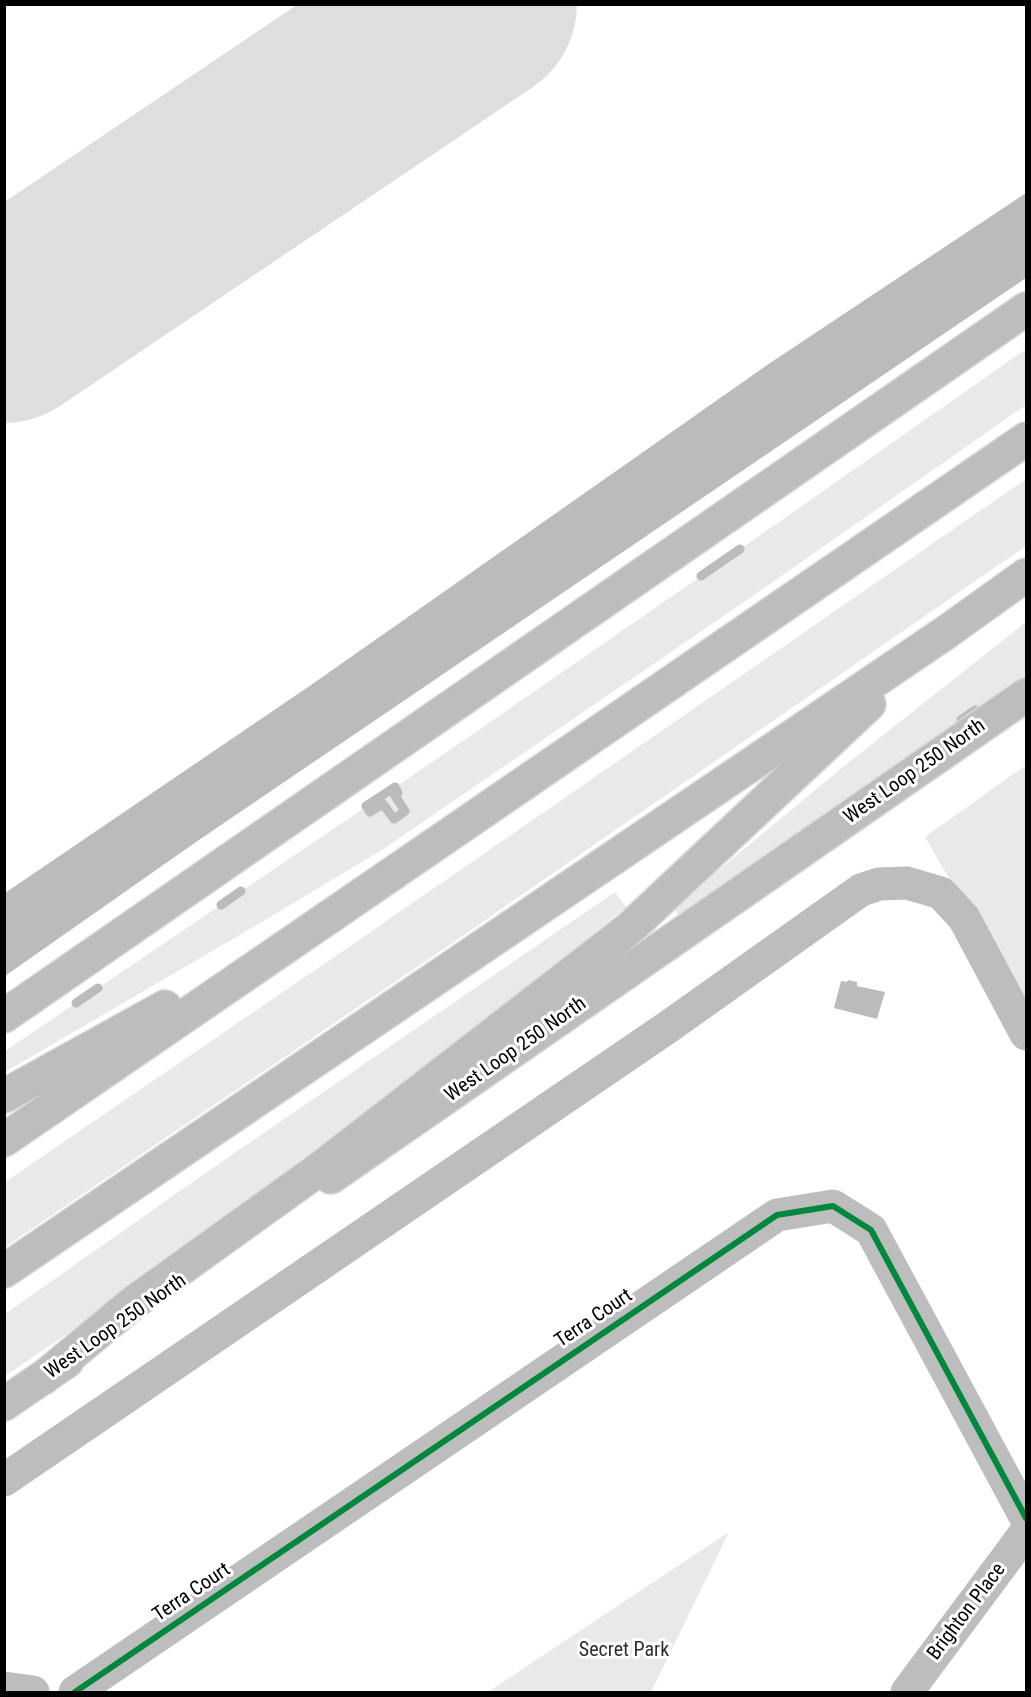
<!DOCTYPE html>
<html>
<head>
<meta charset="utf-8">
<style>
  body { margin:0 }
  #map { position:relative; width:1031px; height:1697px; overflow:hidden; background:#fff; font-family:"Roboto Condensed",sans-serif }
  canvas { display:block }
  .frame { position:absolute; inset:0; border:6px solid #000; pointer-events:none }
</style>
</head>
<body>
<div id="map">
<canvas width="1031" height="1697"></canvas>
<div class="frame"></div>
</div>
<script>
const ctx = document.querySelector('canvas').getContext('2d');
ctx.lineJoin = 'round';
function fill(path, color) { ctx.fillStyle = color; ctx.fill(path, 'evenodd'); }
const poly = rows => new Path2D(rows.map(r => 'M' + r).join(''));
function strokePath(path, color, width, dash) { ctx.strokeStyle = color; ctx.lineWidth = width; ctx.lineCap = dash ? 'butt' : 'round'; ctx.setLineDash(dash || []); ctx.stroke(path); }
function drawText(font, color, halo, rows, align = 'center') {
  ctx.font = font + ' "Roboto Condensed",sans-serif'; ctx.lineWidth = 6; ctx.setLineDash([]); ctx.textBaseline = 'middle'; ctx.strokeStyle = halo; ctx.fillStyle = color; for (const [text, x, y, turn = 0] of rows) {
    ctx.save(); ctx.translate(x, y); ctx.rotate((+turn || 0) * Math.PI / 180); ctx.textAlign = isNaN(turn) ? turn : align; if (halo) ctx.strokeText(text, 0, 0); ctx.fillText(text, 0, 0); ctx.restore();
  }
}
fill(poly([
  [1026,349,1026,405,757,593,382,850,255,926,5,1072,5,1051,444,754,749,543],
  [1026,479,1026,546,442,950,5,1247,5,1182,359,940],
  [1026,622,1026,676,945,731,884,775,680,917,673,908,843,767],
  [1026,765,1026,1011,925,837],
  [615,892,626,907,443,1055,175,1261,5,1376,5,1314,204,1174],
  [729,1532,651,1692,488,1692]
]), '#e9e9e9');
fill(poly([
  [1026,193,1026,278,196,842,5,976,5,893,311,685,770,363],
  [848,980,857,982,857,986,885,992,877,1019,834,1008,841,981,847,982]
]), '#bbb');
strokePath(poly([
  [701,576,740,549],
  [961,720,975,710],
  [395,787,398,793,395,796,405,811,394,819,383,804,370,812,366,806,395,787],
  [221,905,241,891],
  [76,1003,98,988]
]), '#bbb', 9);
strokePath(poly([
  [334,101,358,27,351,4]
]), '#dedede', 80);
strokePath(poly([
  [4,323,477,4]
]), '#dedede', 200);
const major = poly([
  [4,1016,1026,309],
  [331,1177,1026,695],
  [4,1404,67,1361]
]);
const highway = poly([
  [4,1096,165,1007],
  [4,1140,1026,439],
  [4,1271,948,631,1026,575],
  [43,1378,133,1303,318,1170,630,928,869,704]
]);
strokePath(major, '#dbdbdb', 36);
strokePath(highway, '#dbdbdb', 36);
strokePath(poly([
  [4,1480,668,1027,861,890,879,884,907,883,941,893,964,918,1026,1034],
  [4,1688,33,1692],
  [75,1692,777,1215,833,1206,871,1230,1026,1518],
  [907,1692,1026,1532]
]), '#bdbdbd', 33);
strokePath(major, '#bdbdbd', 33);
strokePath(highway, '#bdbdbd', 33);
strokePath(poly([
  [75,1692,777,1215,833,1206,871,1230,1026,1518]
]), '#00873e', 6);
drawText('20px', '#000', '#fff', [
  ["West Loop 250 North",915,772,-35],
  ["West Loop 250 North",516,1050,-35],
  ["Terra Court",594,1319,-34],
  ["West Loop 250 North",116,1327,-35],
  ["Terra Court",192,1593,-34],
  ["Brighton Place",967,1612,-53]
]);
drawText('20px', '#2e2e2e', '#fff', [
  ["Secret Park",624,1651]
]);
</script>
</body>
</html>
